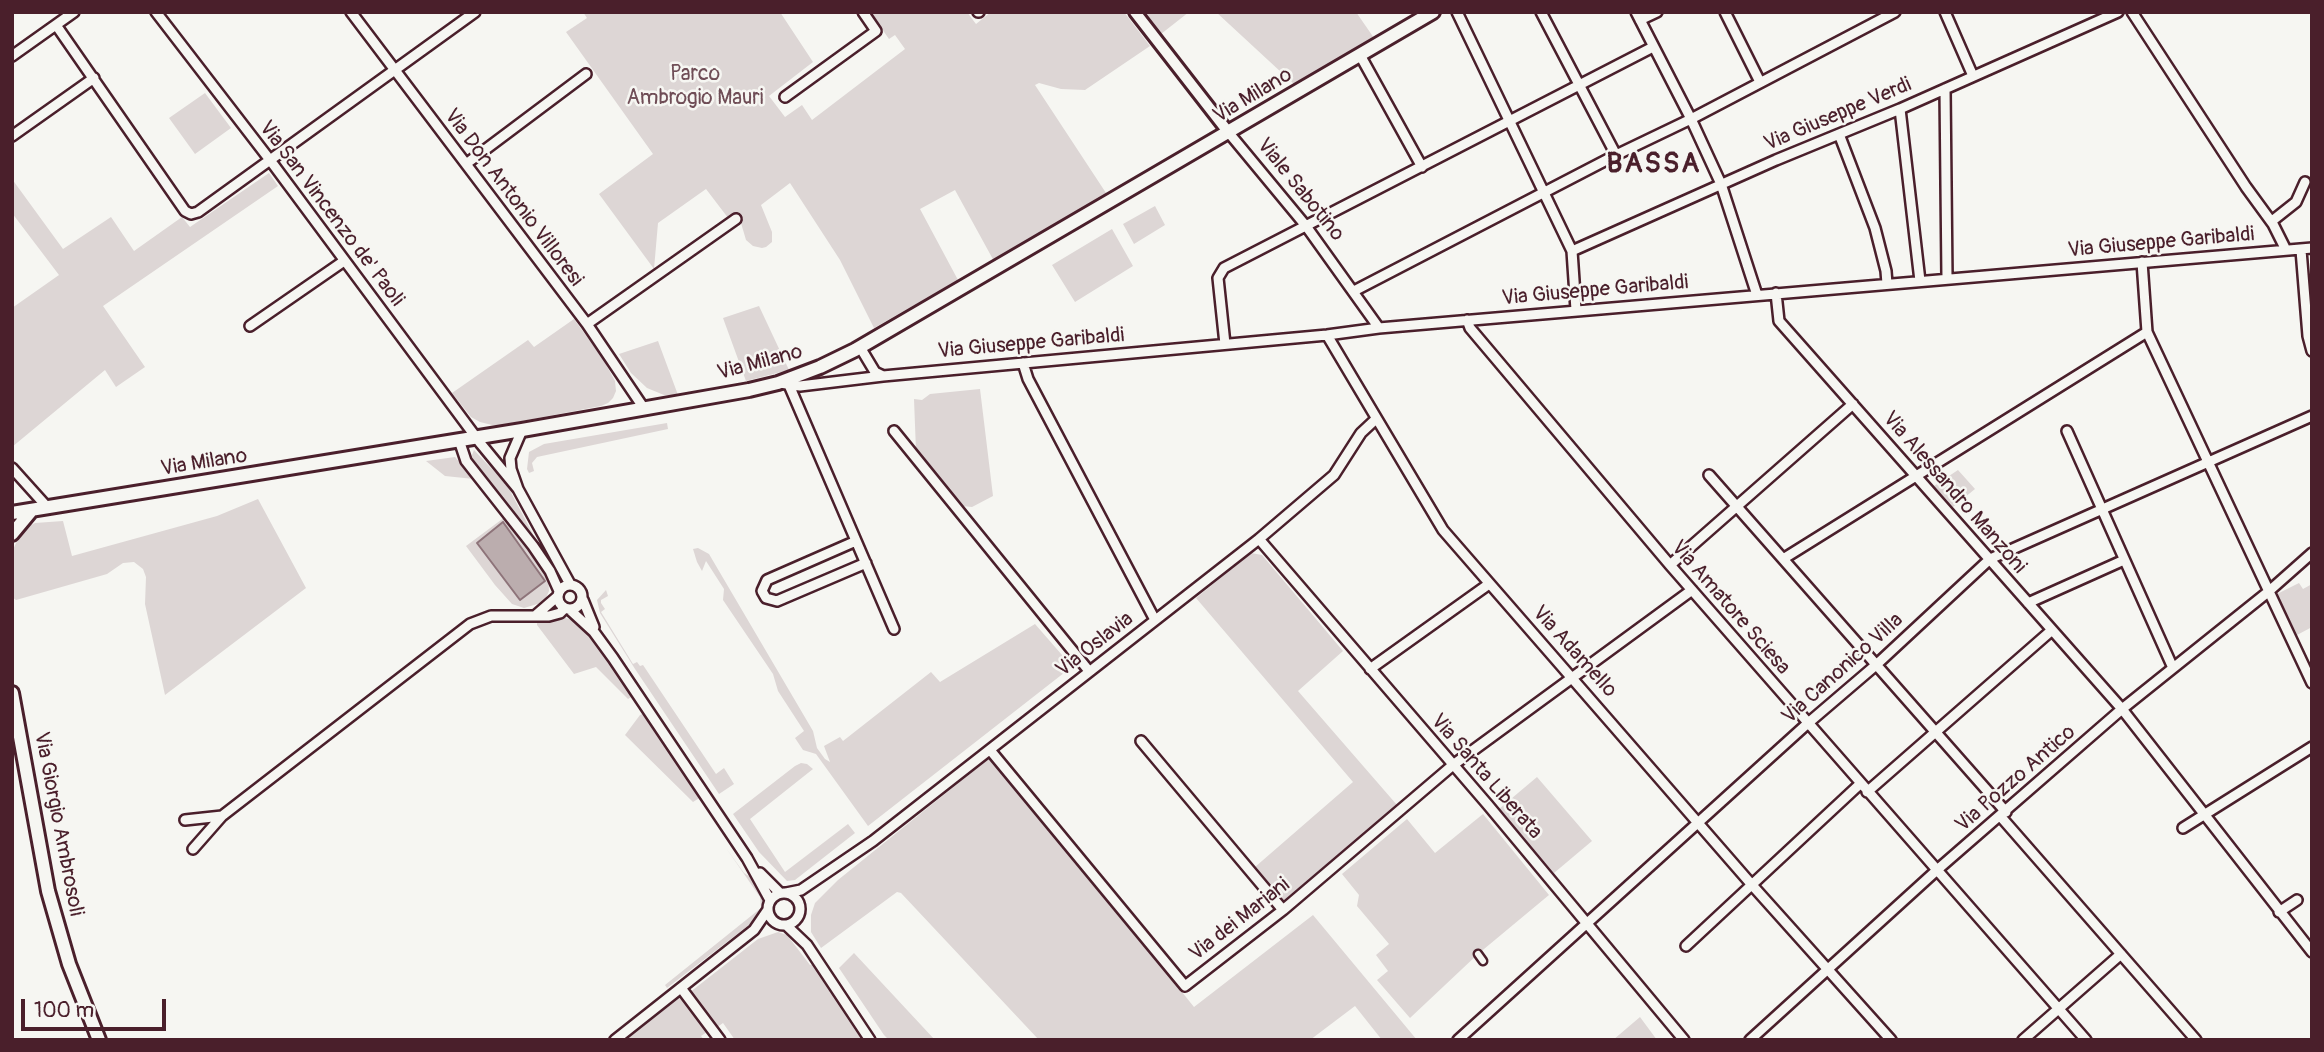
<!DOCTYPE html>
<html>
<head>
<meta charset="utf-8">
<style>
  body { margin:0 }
  #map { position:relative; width:2324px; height:1052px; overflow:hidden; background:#f6f6f2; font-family:Pangolin,sans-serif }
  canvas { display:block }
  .frame { position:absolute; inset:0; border:14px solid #4a1f2b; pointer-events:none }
  .scale { position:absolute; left:21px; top:999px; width:145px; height:32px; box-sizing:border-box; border:4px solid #4a1f2b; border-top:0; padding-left:9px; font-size:21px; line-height:24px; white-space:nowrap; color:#4a1f2b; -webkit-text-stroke:5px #f6f6f2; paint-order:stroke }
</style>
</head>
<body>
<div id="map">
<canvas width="2324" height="1052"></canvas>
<div class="frame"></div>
<div class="scale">100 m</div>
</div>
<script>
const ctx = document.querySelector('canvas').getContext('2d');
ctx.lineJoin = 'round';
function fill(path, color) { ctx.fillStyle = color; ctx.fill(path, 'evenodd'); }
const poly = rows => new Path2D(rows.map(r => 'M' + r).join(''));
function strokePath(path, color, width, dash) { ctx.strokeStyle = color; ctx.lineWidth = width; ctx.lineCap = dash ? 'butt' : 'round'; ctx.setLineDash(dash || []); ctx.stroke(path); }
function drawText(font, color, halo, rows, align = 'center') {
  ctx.font = font + ' Pangolin,sans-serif'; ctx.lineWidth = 5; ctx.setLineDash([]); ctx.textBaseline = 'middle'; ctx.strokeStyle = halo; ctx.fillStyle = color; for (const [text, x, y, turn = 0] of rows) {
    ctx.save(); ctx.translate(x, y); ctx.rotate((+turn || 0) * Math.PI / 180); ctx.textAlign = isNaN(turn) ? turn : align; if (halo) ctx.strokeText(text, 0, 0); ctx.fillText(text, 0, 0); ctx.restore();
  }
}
fill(poly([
  [583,12,780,12,813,62,769,96,785,117,802,105,812,120,905,49,895,35,889,39,870,12,967,12,976,24,991,12,1124,12,1150,46,1085,90,1061,89,1039,83,1035,85,1108,196,995,263,955,190,920,209,958,280,874,328,840,260,790,183,761,205,772,232,772,242,766,247,762,248,753,246,746,240,741,223,735,227,706,189,658,223,654,269,599,194,653,154,566,32,587,18],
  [1144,12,1189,12,1161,34],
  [1216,12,1356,12,1374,38,1295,85],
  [205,93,231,128,195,154,169,118],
  [269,173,278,186,103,306,145,367,116,387,105,370,12,447,12,308,59,275,12,213,12,179,63,249,111,217,134,251,182,217,190,227],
  [1155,206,1165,225,1134,244,1123,224],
  [1112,229,1133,266,1075,302,1052,265],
  [759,306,789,370,746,381,723,318],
  [574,319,603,359,615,381,616,391,613,398,608,403,601,406,501,425,492,425,480,422,471,417,452,393,528,340,534,347],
  [658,341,678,395,664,395,647,388,631,373,619,354],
  [980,389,993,496,972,507,962,506,916,451,914,399,922,400,930,394],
  [667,423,668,429,537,457,532,463,534,471,529,473,527,469,529,452,544,444],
  [474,450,507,485,535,538,553,568,563,580,558,583,473,465,472,455],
  [455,457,474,479,445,476,426,461],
  [1958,470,1975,489,1953,507,1934,486],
  [258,499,306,588,165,695,145,604,146,577,143,569,134,562,123,563,107,574,16,600,12,597,12,552,22,530,35,523,63,521,72,556,217,516],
  [505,517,548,577,549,591,544,602,524,608,512,604,495,585,466,546],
  [698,548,709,554,813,731,817,748,825,759,830,762,824,746,840,737,843,741,931,672,940,682,1035,624,1069,663,1069,669,868,826,816,754,803,750,795,738,804,731,778,691,773,674,723,600,724,589,706,561,702,571,697,562,693,549],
  [1251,553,1262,555,1343,651,1298,691,1397,805,1283,901,1255,867,1353,782,1196,598],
  [2299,583,2303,589,2312,584,2312,627,2297,635,2277,594],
  [606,590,608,596,601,600,601,603,605,609,601,612,633,664,637,662,640,666,643,665,716,774,724,768,734,784,719,794,635,669,600,613,597,600],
  [563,617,572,620,586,631,633,696,628,699,596,667,574,674,537,625,537,621],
  [645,713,701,797,693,802,625,735,640,715],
  [992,756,1194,1007,1313,915,1417,1040,1382,1040,1355,1006,1310,1040,1039,1040,901,893,897,892,821,948,811,932,811,915,815,903,838,880],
  [801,763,807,764,813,769,750,819,785,872,848,824,855,833,795,880,787,881,759,852,733,814,795,766],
  [1537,777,1592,841,1554,873,1499,809],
  [1483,814,1549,895,1478,954,1410,1018,1377,980,1388,971,1376,955,1389,944,1357,906,1359,895,1342,874,1407,819,1435,853],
  [726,848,744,873,755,880,766,902,765,909,758,918,667,988,665,985,761,908,760,897],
  [778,932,787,935,810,965,814,964,864,1040,735,1040,723,1023,716,1028,689,993,758,939],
  [854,953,935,1040,889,1040,884,1035,839,968],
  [680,996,707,1032,701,1036,704,1040,624,1040],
  [1640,1017,1657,1040,1613,1040]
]), '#ddd6d5');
const water = poly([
  [503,522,545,581,520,600,477,543,503,522]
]);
fill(water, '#bbadae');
strokePath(water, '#8e747a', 2);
const pedestrian = poly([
  [1478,954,1483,961]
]);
const minor = poly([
  [156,12,270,160,481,444,518,489],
  [351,12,587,324,643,407],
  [978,12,979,12],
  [1457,12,1572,251,1576,310],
  [1541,12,1616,155],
  [1636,12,1691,119,1721,184,1757,295],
  [1725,12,1760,82],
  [1945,12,1973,76],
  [2132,12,2246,187,2273,224,2286,250],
  [1640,20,1657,12],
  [56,25,185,211,191,214,198,212,475,12],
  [1360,55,1422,167],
  [12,56,74,12],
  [1945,89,1947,278],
  [785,97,876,31,863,12],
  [1900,109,1920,281],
  [1229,133,1306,226,1379,328],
  [1839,134,1875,228,1886,271,1887,284],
  [12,136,94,78],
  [466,164,586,74],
  [2272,221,2296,202,2305,182],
  [2301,250,2308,336,2312,351],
  [1572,251,1776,160,1900,109,2118,12],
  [2142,262,2147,332,2312,683],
  [1354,291,1616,155,1691,119,1895,12],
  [1776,293,1779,321,2122,709,2312,952],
  [1467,320,1470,328,1670,565,2086,1040],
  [587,324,736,219],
  [250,326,344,261],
  [1327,335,1443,530,1752,885,1891,1040],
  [1225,344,1218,278,1224,268,1653,47],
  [860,347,875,372,883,376],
  [1023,363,1028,379,1155,620],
  [780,383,800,386,883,376,1327,335,1379,328,2312,248],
  [789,385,894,629],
  [522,430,510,458,511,469,518,489,570,584],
  [894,431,1089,671],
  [2067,431,2173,668],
  [459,440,466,461,533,546,550,571,559,591],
  [12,468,48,508],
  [1709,475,2006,812],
  [1259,539,1488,805,1684,1040],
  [856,541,767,580,762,591,766,598,777,601,866,563],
  [1783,559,2147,332],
  [1670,565,1853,404],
  '558 597a12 12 0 1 1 24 0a12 12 0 1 1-24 0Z',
  [583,600,594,627],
  [2028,603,2124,560],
  [569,609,594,632,613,658,747,858,770,900],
  [536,615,558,596],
  [1370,669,1489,584],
  [1141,741,1283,910],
  [990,750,1185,986,1283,910,1453,765,1692,590],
  [1867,792,2052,630],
  [2001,817,2196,1040],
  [185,820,222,816],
  [2183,828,2312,747],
  [193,849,222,816,470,624,491,616,549,616,560,613,565,608],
  [760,873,780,893],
  '768 909a16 16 0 1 1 32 0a16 16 0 1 1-32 0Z',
  [786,893,801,890,873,841,1259,539,1334,475,1361,433,1376,419],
  [2279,912,2297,900],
  [786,925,807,945,870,1040],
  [1686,946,1860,784],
  [681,988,720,1040],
  [615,1040,754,930,767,911],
  [1458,1040,1807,724,1876,665,1990,559,2312,416],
  [1750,1040,1937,870,2122,709,2268,592,2312,553],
  [2023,1040,2121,954]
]);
const tertiary = poly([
  [1135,12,1229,133]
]);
const secondary = poly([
  [12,513,522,430,749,390,778,383,820,367,855,350,1433,12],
  [12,534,32,510],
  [12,693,48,891,69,964,99,1040]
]);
strokePath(pedestrian, '#4a1f2b', 11);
strokePath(minor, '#4a1f2b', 14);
strokePath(tertiary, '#4a1f2b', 16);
strokePath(secondary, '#4a1f2b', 18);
strokePath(pedestrian, '#f6f6f2', 6);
strokePath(minor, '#f6f6f2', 9);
strokePath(tertiary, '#f6f6f2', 10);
strokePath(secondary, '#f6f6f2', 12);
drawText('21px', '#6f4d56', '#f6f6f2', [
  ["Parco",695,75],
  ["Ambrogio Mauri",695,99]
]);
drawText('21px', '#4a1f2b', '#f6f6f2', [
  ["Via Milano",1253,96,-31],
  ["Via Giuseppe Verdi",1838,115,-23],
  ["Viale Sabotino",1300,190,51],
  ["Via Don Antonio Villoresi",513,198,53],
  ["Via San Vincenzo de' Paoli",331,214,53],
  ["Via Giuseppe Garibaldi",2161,243,-5],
  ["Via Giuseppe Garibaldi",1595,291,-5],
  ["Via Giuseppe Garibaldi",1031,344,-5],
  ["Via Milano",760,363,-15],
  ["Via Milano",204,463,-9],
  ["Via Alessandro Manzoni",1954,493,49],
  ["Via Amatore Sciesa",1730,608,49],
  ["Via Oslavia",1095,645,-38],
  ["Via Adamello",1574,652,48],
  ["Via Canonico Villa",1843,669,-42],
  ["Via Santa Liberata",1486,777,49],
  ["Via Pozzo Antico",2016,779,-41],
  ["Via Giorgio Ambrosoli",58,824,79],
  ["Via dei Mariani",1240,920,-38]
]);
ctx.letterSpacing = '2px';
drawText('bold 28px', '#4a1f2b', '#f6f6f2', [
  ["BASSA",1654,165]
]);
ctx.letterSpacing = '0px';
</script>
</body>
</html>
